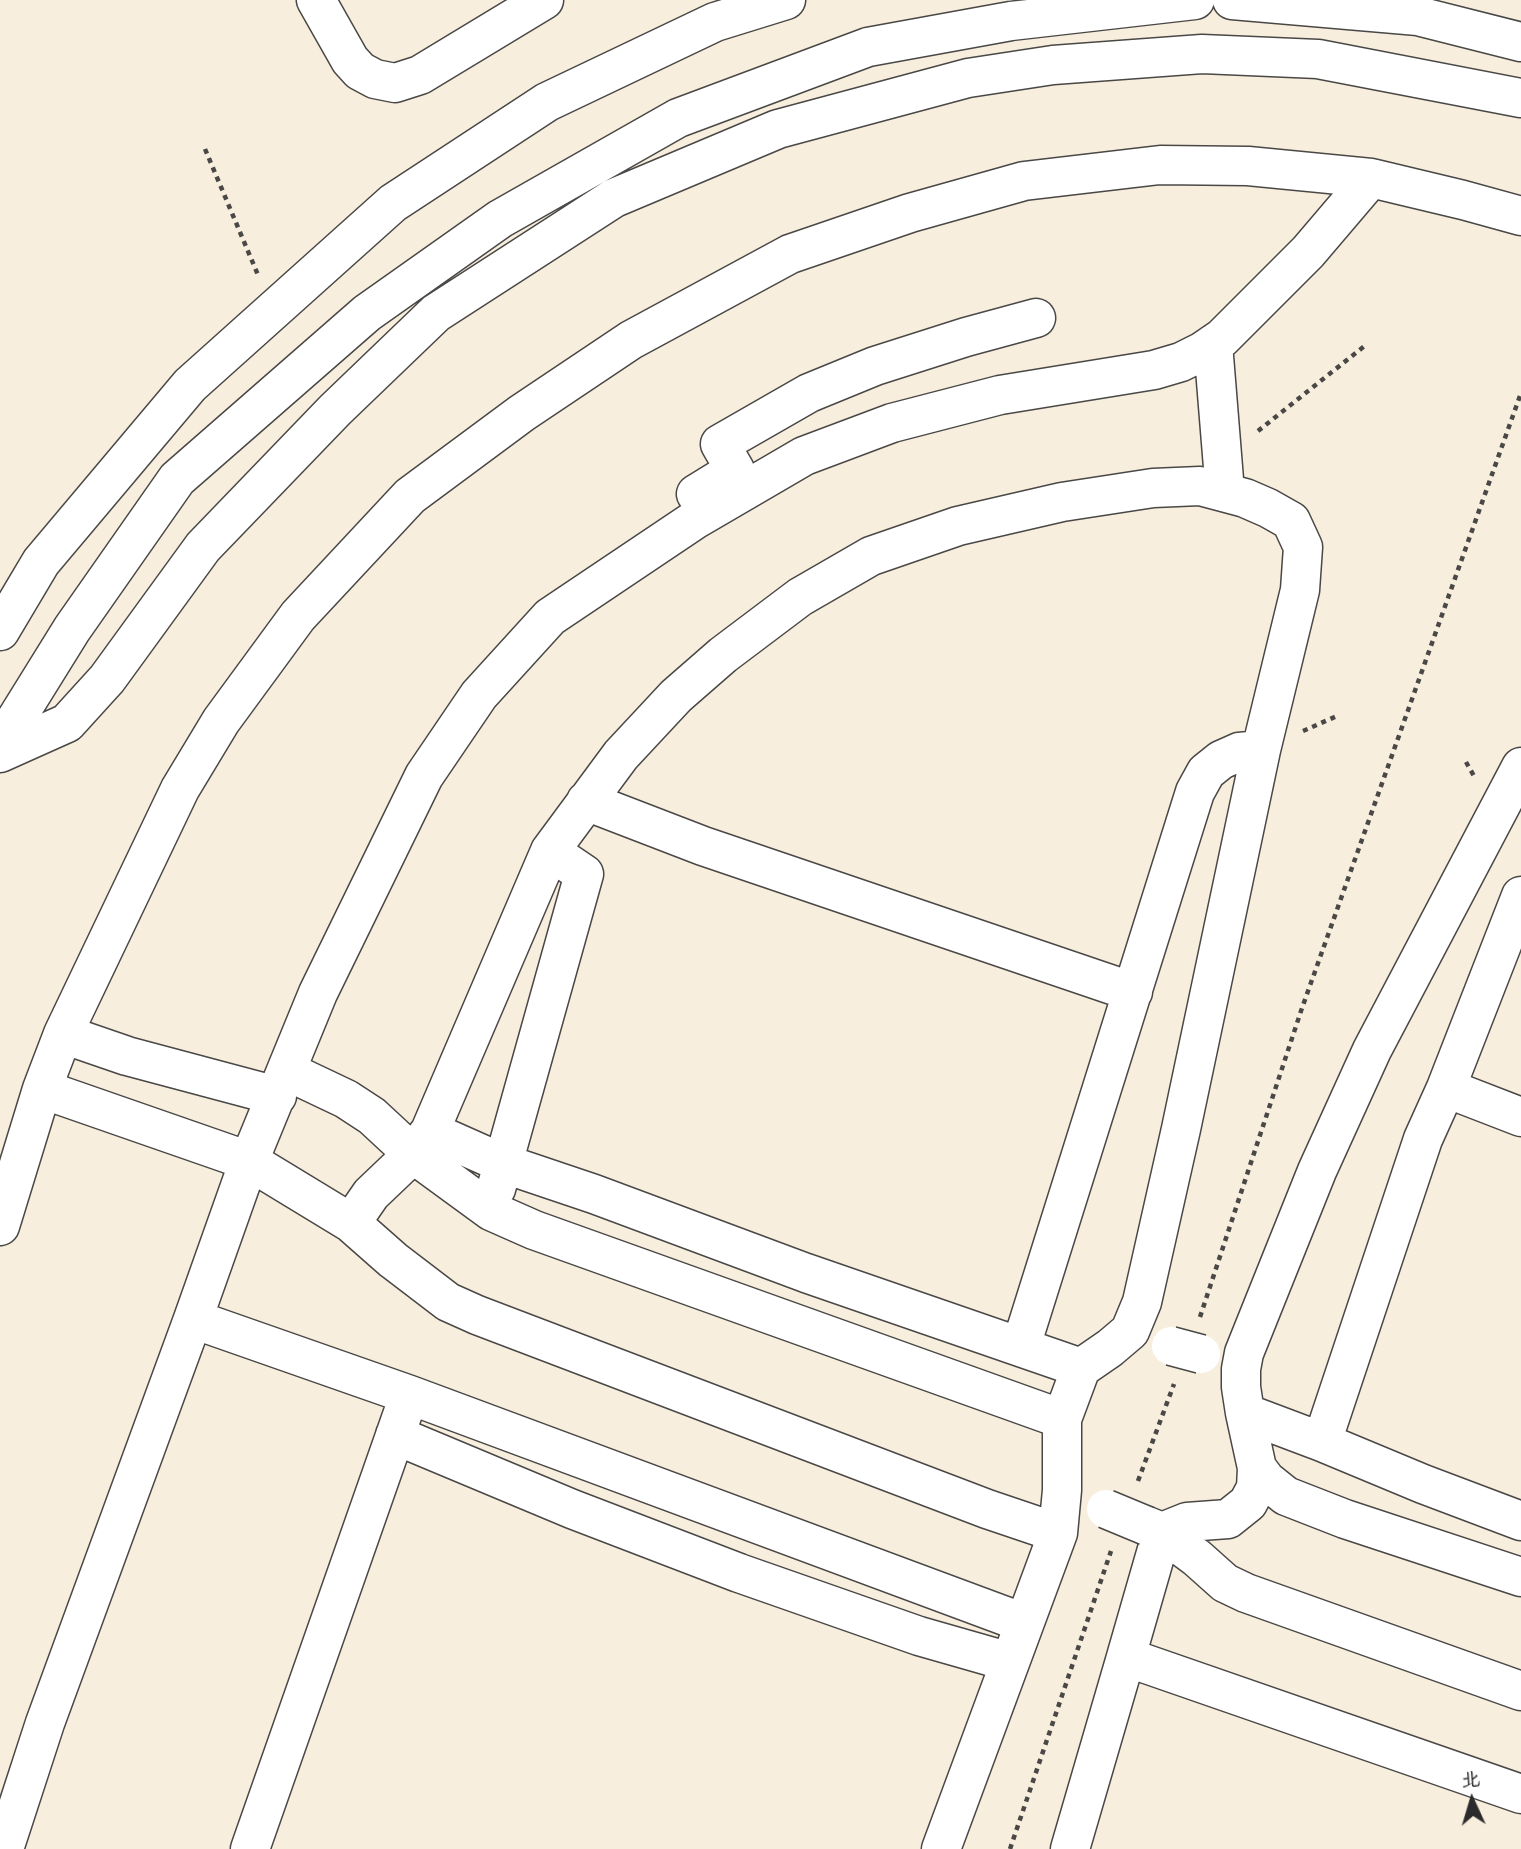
<!DOCTYPE html>
<html>
<head>
<meta charset="utf-8">
<style>
  body { margin:0 }
  #map { position:relative; width:1521px; height:1849px; overflow:hidden; background:#f7eedd; font-family:"Patrick Hand","LXGW WenKai TC",sans-serif }
  canvas { display:block }
  .north { position:absolute; left:1437px; top:1765px; width:70px; height:70px; -webkit-text-stroke:5px #fff; paint-order:stroke; rotate:356deg; font-size:19px; font-weight:700; line-height:28px; text-align:center; color:#2b2b2b }
  .north::after { content:''; display:block; margin:auto; width:24px; height:32px; background:#2b2b2b; clip-path:polygon(50% 0,100% 100%,50% 72%,0 100%) }
</style>
</head>
<body>
<div id="map">
<canvas width="1521" height="1849"></canvas>
<div class="north">北</div>
</div>
<script>
const ctx = document.querySelector('canvas').getContext('2d');
ctx.lineJoin = 'round';
const poly = rows => new Path2D(rows.map(r => 'M' + r).join(''));
function strokePath(path, color, width, dash) { ctx.strokeStyle = color; ctx.lineWidth = width; ctx.lineCap = dash ? 'butt' : 'round'; ctx.setLineDash(dash || []); ctx.stroke(path); }
const minor = poly([
  [316,0,350,60,360,71,375,79,395,83,420,75,544,0],
  [1213,344,1225,492],
  [696,494,735,470,720,444,809,393,875,366,966,337,1036,318],
  [1521,767,1372,1050,1317,1171,1244,1353,1241,1369,1241,1387,1245,1413,1322,1442,1423,1484,1521,1521],
  [586,801,703,846,1133,992],
  [63,1034,127,1056,277,1096],
  [1446,1088,1521,896],
  [42,1089,249,1161,351,1223,393,1260,448,1302,477,1315,987,1509,1058,1533,1062,1490,1062,1419,534,1230,491,1211,413,1154,372,1116,346,1099,287,1071],
  [430,1131,502,1163,594,1194,806,1273,1081,1368],
  [496,1189,584,874,550,851],
  [351,1223,371,1194,413,1154,430,1131,550,851,621,755,676,696,723,655,800,597,871,556,958,526,1062,502,1153,488,1200,486,1245,498,1268,508,1291,521,1303,547,1300,590,1261,750,1181,1129,1142,1302,1130,1331,1110,1348,1081,1368,1062,1419],
  [0,1226,42,1089,63,1034,180,789,221,721,298,616,410,496,522,413,631,340,790,254,910,213,1024,181,1160,165,1248,166,1371,178],
  [193,1319,410,1395,1024,1623],
  [1021,1346,1195,792,1206,772,1221,760,1239,752,1261,750],
  [1245,1413,1257,1468,1266,1480,1286,1496,1345,1519,1521,1577],
  [395,1435,572,1509,739,1573,919,1636,1010,1662],
  [1322,1442,1423,1139,1446,1088,1521,1117],
  [1147,1526,1162,1532,1197,1558,1225,1583,1246,1593,1521,1691],
  [1126,1657,1162,1532,1187,1522,1228,1519,1248,1503,1256,1488,1257,1468],
  [4,1849,45,1723,193,1319,249,1161,318,993,424,776,479,695,550,617,696,519,804,456,892,423,1000,395,1154,370,1181,362,1203,351,1222,338,1308,252,1371,178,1463,200,1521,216],
  [250,1849,404,1410],
  [941,1849,1058,1533],
  [1070,1849,1126,1657,1521,1794]
]);
const major = poly([
  [1232,0,1418,16,1521,42],
  [0,631,41,562,190,385,393,203,547,102,715,22,786,0],
  [0,745,72,629,177,479,367,313,500,219,678,118,868,47,1011,21,1195,0],
  [0,753,67,723,107,679,203,547,335,410,436,313,614,198,778,129,968,78,1053,65,1202,54,1318,59,1521,98]
]);
strokePath(minor, '#4a4846', 41);
strokePath(major, '#4a4846', 41);
strokePath(poly([
  [205,149,258,275],
  [1258,431,1367,344],
  [1303,731,1337,716],
  [1466,762,1474,776],
  [1200,1317,1302,1008,1521,393],
  [1138,1481,1174,1384],
  [1010,1849,1111,1551]
]), '#4a4846', 4.5, [5, 5]);
strokePath(minor, '#fff', 38);
strokePath(major, '#fff', 38);
const minorBridge = poly([
  [1171,1346,1201,1354],
  [1106,1509,1147,1526]
]);
strokePath(minorBridge, '#4a4846', 41, []);
strokePath(minorBridge, '#fff', 38);
</script>
</body>
</html>
